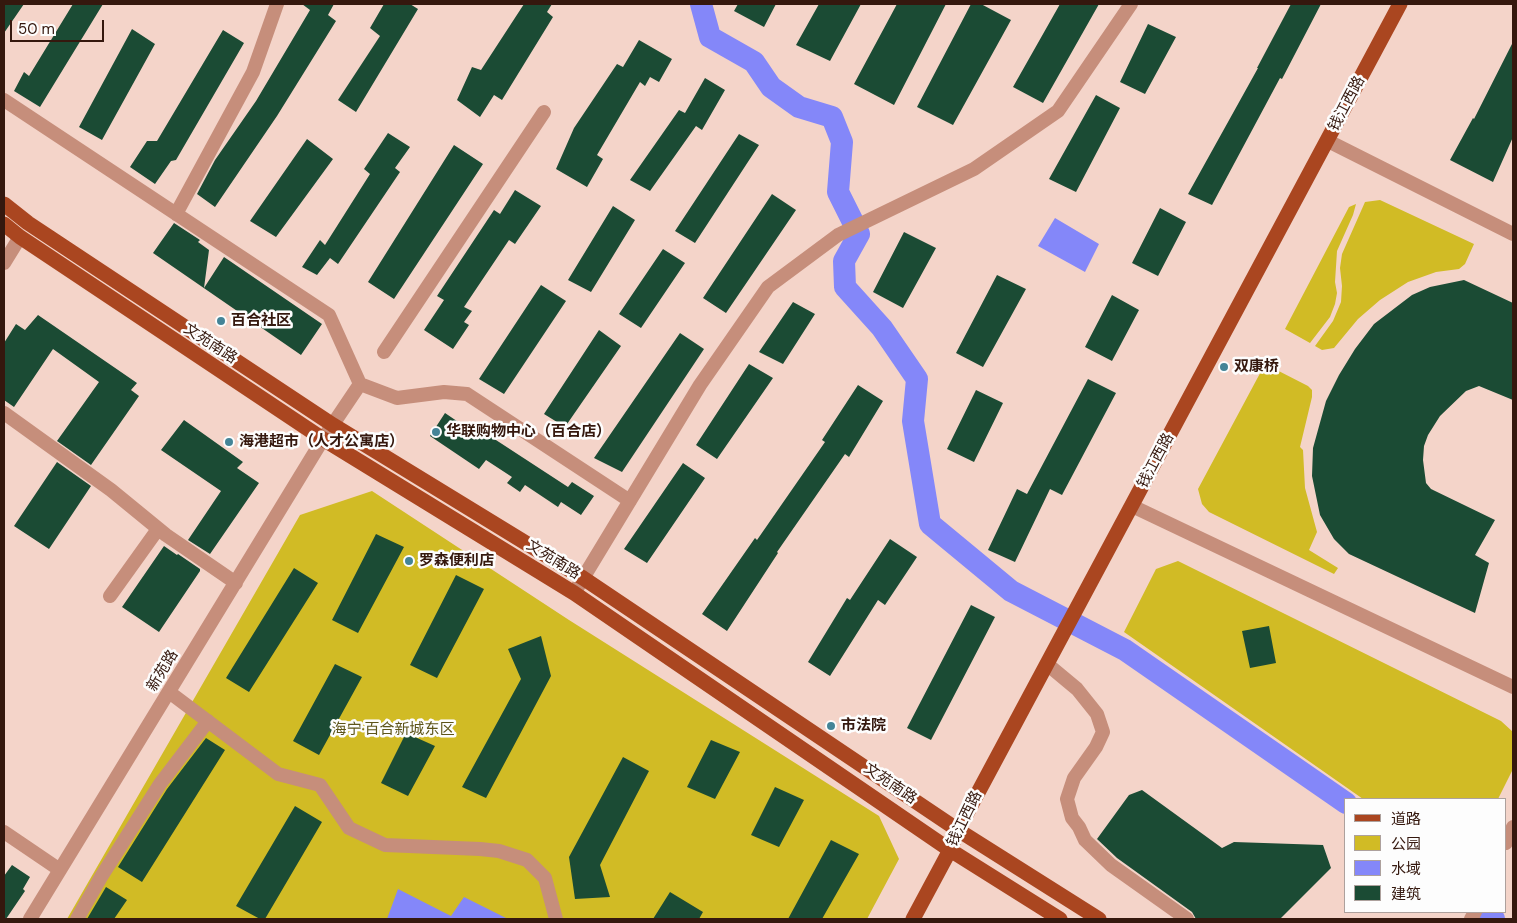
<!DOCTYPE html>
<html>
<head>
<meta charset="utf-8">
<style>
  body { margin:0 }
  #map { position:relative; width:1517px; height:923px; overflow:hidden; background:#f4d4c9; font-family:"DM Sans","Noto Sans SC",sans-serif }
  canvas { display:block }
  .frame { position:absolute; inset:0; border:5px solid #35180e; pointer-events:none }
  .legend { position:absolute; left:1344px; top:798px; width:162px; height:115px; box-sizing:border-box; background:#fdfdfd; border:1px solid #ada19d; margin:0; padding:6px 9px; list-style:none; font-size:15px; color:#35180e }
  .legend li { display:flex; align-items:center; gap:10px; height:25px }
  .legend b { width:25px; border:1px solid #ada19d }
  .scale { position:absolute; left:10px; top:20px; width:94px; height:22px; box-sizing:border-box; border:2px solid #35180e; border-top:0; padding-left:6px; font-size:15px; line-height:18px; white-space:nowrap; color:#35180e; -webkit-text-stroke:4px #fdfdfd; paint-order:stroke }
</style>
</head>
<body>
<div id="map">
<canvas width="1517" height="923"></canvas>
<div class="frame"></div>
<ul class="legend">
<li><b style="height:6px;background:#aa4620"></b>道路</li>
<li><b style="height:14px;background:#d1bb25"></b>公园</li>
<li><b style="height:14px;background:#8487f9"></b>水域</li>
<li><b style="height:14px;background:#1b4b34"></b>建筑</li>
</ul>
<div class="scale">50 m</div>
</div>
<script>
const ctx = document.querySelector('canvas').getContext('2d');
ctx.lineJoin = 'round';
function fill(path, color) { ctx.fillStyle = color; ctx.fill(path, 'evenodd'); }
const poly = rows => new Path2D(rows.map(r => 'M' + r).join(''));
function strokePath(path, color, width, dash) { ctx.strokeStyle = color; ctx.lineWidth = width; ctx.lineCap = dash ? 'butt' : 'round'; ctx.setLineDash(dash || []); ctx.stroke(path); }
function drawText(font, color, halo, rows, align = 'center') {
  ctx.font = font + ' "DM Sans","Noto Sans SC",sans-serif'; ctx.lineWidth = 5; ctx.setLineDash([]); ctx.textBaseline = 'middle'; ctx.strokeStyle = halo; ctx.fillStyle = color; for (const [text, x, y, turn = 0] of rows) {
    ctx.save(); ctx.translate(x, y); ctx.rotate((+turn || 0) * Math.PI / 180); ctx.textAlign = isNaN(turn) ? turn : align; if (halo) ctx.strokeText(text, 0, 0); ctx.fillText(text, 0, 0); ctx.restore();
  }
}
fill(poly([
  [1380,200,1474,244,1465,264,1459,269,1436,272,1408,282,1380,300,1358,319,1334,348,1322,350,1315,346,1333,321,1341,302,1342,286,1340,268,1342,254,1365,202],
  [1356,204,1353,215,1337,251,1335,282,1337,293,1335,304,1330,317,1310,343,1285,329,1349,207],
  [1265,364,1308,386,1312,390,1312,397,1300,447,1303,450,1305,488,1317,532,1309,550,1338,568,1334,574,1209,512,1202,504,1198,489],
  [372,491,569,620,879,816,899,859,867,919,67,919,300,515],
  [1178,561,1501,721,1513,732,1513,769,1498,799,1363,799,1124,632,1156,569]
]), '#d1bb25');
fill(poly([
  [1055,218,1099,244,1085,272,1038,246],
  [398,889,451,916,464,897,508,919,387,919]
]), '#8487f9');
strokePath(poly([
  [701,4,710,37,754,62,771,87,799,107,832,117,842,142,838,192,859,234,844,261,845,287,882,328,917,379,913,421,930,524,1011,591,1125,650,1346,803],
  [1485,912,1494,919]
]), '#8487f9', 22);
fill(poly([
  [4,4,24,4,4,33],
  [73,4,103,4,40,107,14,91,24,72,29,76],
  [302,4,334,4,328,15,336,21,277,116,215,207,197,194,215,160,256,101,310,10],
  [384,4,410,4,418,9,356,112,338,100,380,36,370,28],
  [524,4,552,4,547,12,553,17,502,100,494,95,480,117,457,100,472,67,481,70],
  [738,4,776,4,764,27,734,11],
  [819,4,861,4,830,61,796,45],
  [897,4,946,4,894,105,854,84],
  [971,4,981,4,1011,20,953,125,917,107],
  [1060,4,1099,4,1043,103,1013,87],
  [1291,4,1321,4,1282,79,1280,78,1212,205,1188,194,1258,68,1257,68],
  [1148,24,1176,37,1145,94,1120,82],
  [132,29,155,44,102,140,79,127],
  [223,30,244,43,176,160,171,161,155,184,130,167,147,141,157,141],
  [639,40,672,59,659,82,650,77,645,86,640,82,597,155,603,159,587,187,556,169,574,128,617,64,623,67],
  [1513,42,1513,137,1493,182,1450,160,1473,118,1474,119],
  [705,78,725,90,702,130,696,126,650,191,630,180,679,110,685,113],
  [1096,95,1120,108,1076,192,1049,179],
  [388,133,410,147,395,168,400,172,338,264,330,258,317,275,302,267,320,240,325,245,370,174,364,169],
  [739,134,759,145,695,243,675,231],
  [307,139,333,159,276,237,250,221],
  [454,145,483,164,394,299,368,282],
  [515,190,541,206,515,244,509,240,464,307,472,311,464,322,469,325,453,349,424,330,444,300,437,296,494,210,500,214],
  [772,194,796,210,726,313,703,298],
  [613,206,635,220,591,292,568,280],
  [1160,208,1186,222,1158,276,1132,263],
  [174,223,200,240,198,242,209,250,204,288,224,257,322,324,301,355,153,253],
  [904,232,936,248,903,308,873,292],
  [663,249,685,263,641,328,619,314],
  [997,275,1026,289,983,367,956,353],
  [1464,280,1513,303,1513,400,1479,386,1466,391,1440,416,1428,435,1424,446,1423,460,1426,483,1431,489,1495,520,1475,555,1489,563,1475,613,1349,554,1334,539,1320,515,1312,476,1313,448,1326,401,1339,375,1355,349,1374,324,1412,295,1430,287],
  [541,285,566,301,504,394,479,379],
  [1112,295,1139,310,1112,361,1085,347],
  [793,302,815,314,783,364,759,352],
  [38,315,137,383,131,390,139,396,91,465,57,441,99,382,53,349,14,407,4,400,4,343,16,324,25,330],
  [599,330,621,346,565,427,544,414],
  [680,333,704,349,622,472,594,458],
  [749,364,773,378,717,459,696,445],
  [1088,379,1116,393,1062,495,1050,489,1015,562,988,550,1017,489,1027,494],
  [858,385,883,401,849,457,845,454,777,552,778,553,727,631,702,614,755,538,757,540,825,442,822,440],
  [976,390,1003,403,974,462,947,449],
  [445,413,473,432,476,427,568,487,572,482,594,496,581,515,561,502,558,507,525,485,520,492,507,483,512,477,486,460,479,469,430,436],
  [184,420,243,462,237,468,259,483,210,554,188,540,221,491,161,450],
  [57,462,91,486,49,549,14,526],
  [683,463,705,478,647,563,624,549],
  [376,534,404,547,358,633,332,620],
  [890,539,917,557,885,605,878,600,830,676,808,662,847,598,850,600],
  [164,546,177,555,178,554,200,569,200,571,159,632,122,607],
  [294,568,318,583,249,692,226,678],
  [456,575,484,589,437,678,410,665],
  [971,605,995,617,931,740,907,728],
  [1269,626,1276,663,1250,668,1242,631],
  [541,636,551,676,486,798,462,787,521,679,508,649],
  [335,664,362,677,319,755,293,741],
  [406,733,435,746,408,796,381,783],
  [206,738,225,750,142,882,118,867,167,789],
  [711,740,740,752,715,799,687,787],
  [623,757,649,771,600,865,610,897,575,899,569,857],
  [775,787,804,800,779,847,751,835],
  [1142,790,1222,848,1234,842,1323,845,1331,868,1280,919,1196,919,1192,912,1117,858,1097,839,1129,795],
  [295,806,322,822,265,919,260,919,236,906],
  [831,840,859,854,822,919,788,919],
  [12,865,30,877,23,889,25,891,6,919,4,919,4,876],
  [106,887,127,900,114,919,87,919],
  [670,892,703,912,699,919,653,919]
]), '#1b4b34');
strokePath(poly([
  [4,100,329,315,360,384,323,439,30,919],
  [1328,141,1513,234],
  [176,214,253,72,277,4],
  [4,263,20,237],
  [384,352,544,112],
  [360,384,397,398,444,392,467,394,630,501],
  [4,413,111,490,166,535,236,583],
  [1132,506,1513,687],
  [574,593,700,385,768,287,838,235,974,169,1058,111,1131,4],
  [110,596,158,529],
  [1047,664,1077,689,1097,714,1103,732,1096,747,1074,778,1067,799,1072,818,1079,827,1085,840,1111,865,1187,919],
  [169,692,278,774,320,785,349,828,385,845,480,849,499,851,527,860,545,878,556,919],
  [4,832,60,870],
  [1506,843,1513,827],
  [77,919,101,877,160,784,208,721],
  [1471,919,1475,912]
]), '#c68e7b', 14);
strokePath(poly([
  [4,204,28,223,333,425,583,578,958,830,1099,919],
  [4,224,20,237,323,439,574,593,950,850,1060,919],
  [913,919,950,850,958,830,1400,4]
]), '#aa4620', 15);
for (const [x, y, r, color] of [
  [221,321,5,"#448497"],
  [1224,367,5,"#448497"],
  [436,432,5,"#448497"],
  [229,442,5,"#448497"],
  [409,561,5,"#448497"],
  [831,726,5,"#448497"]
]) { const dot = new Path2D(); dot.arc(x, y, r, 0, 2 * Math.PI); ctx.fillStyle = color; ctx.fill(dot); strokePath(dot, '#fdfdfd', 2); }
drawText('15px', '#35180e', '#fdfdfd', [
  ["钱江西路",1347,104,-62],
  ["文苑南路",210,344,33],
  ["钱江西路",1156,461,-62],
  ["文苑南路",553,560,32],
  ["新苑路",163,671,-59],
  ["文苑南路",890,784,34],
  ["钱江西路",965,819,-64]
]);
drawText('bold 15px', '#35180e', '#fdfdfd', [
  ["百合社区",231,321],
  ["双康桥",1234,367],
  ["华联购物中心（百合店）",446,432],
  ["海港超市（人才公寓店）",239,442],
  ["罗森便利店",419,561],
  ["市法院",841,726]
], 'left');
drawText('15px', '#5d5419', '#fdfdfd', [
  ["海宁·百合新城东区",393,730]
]);
</script>
</body>
</html>
